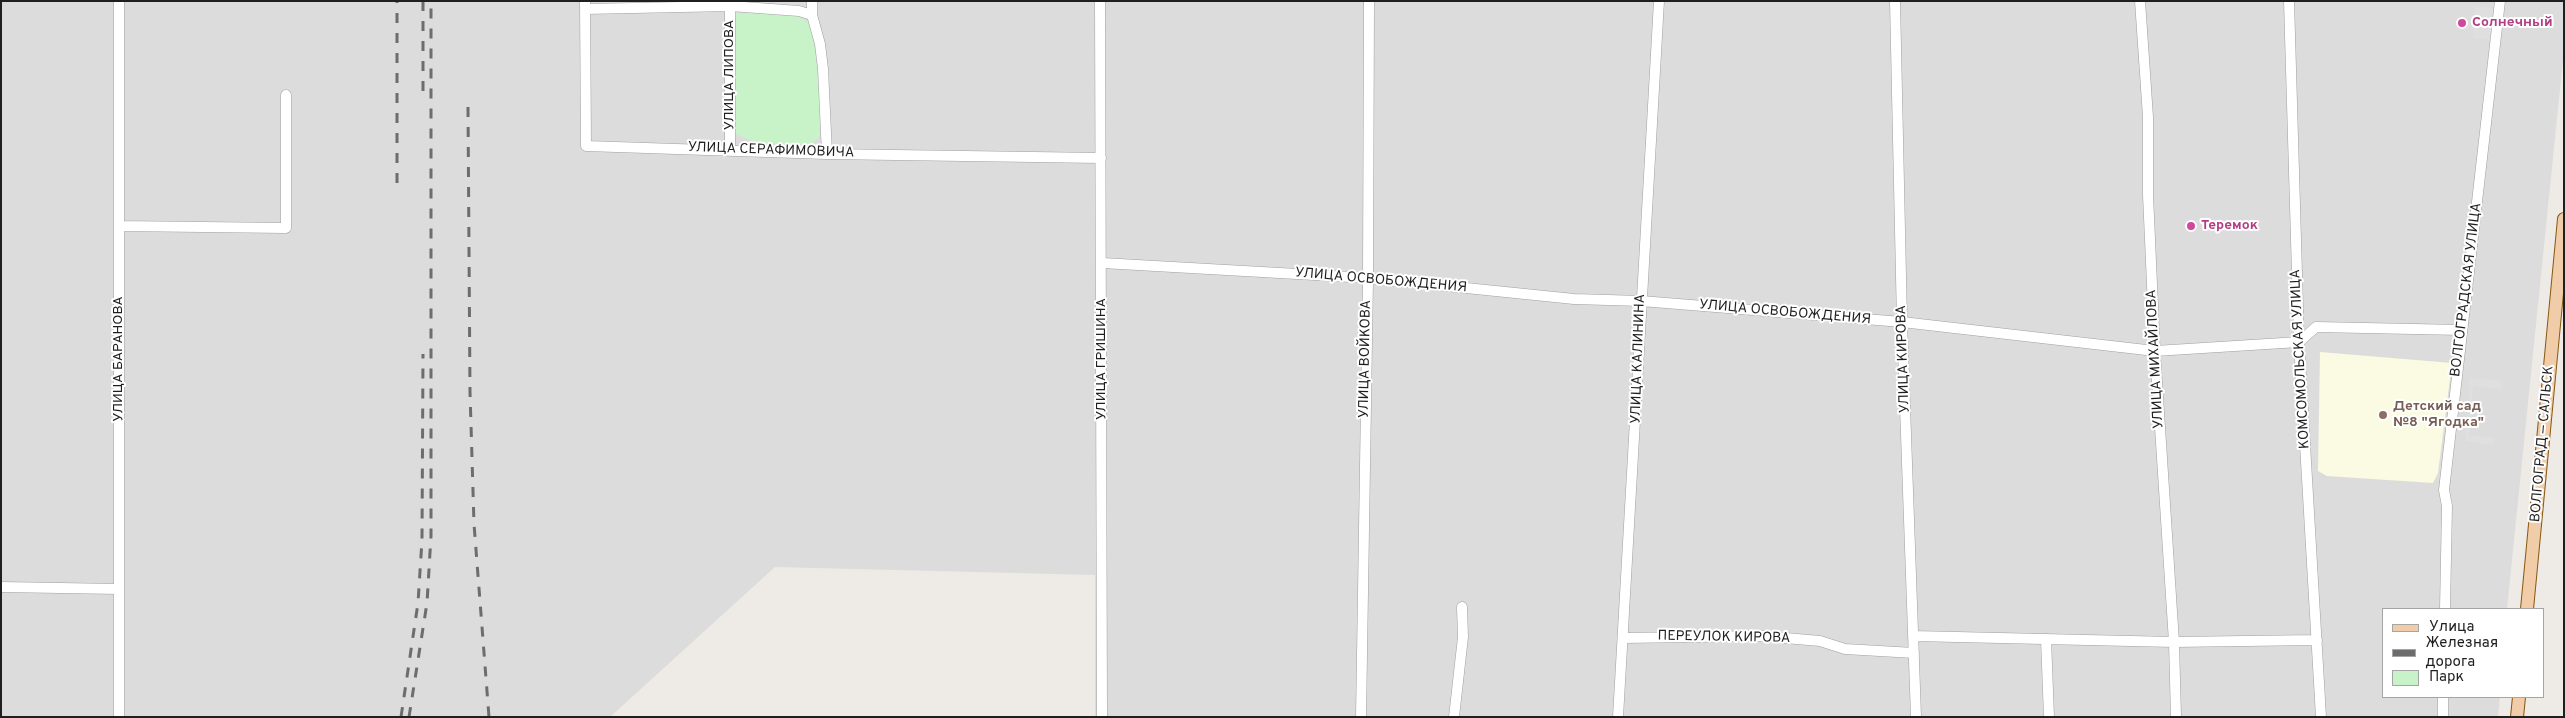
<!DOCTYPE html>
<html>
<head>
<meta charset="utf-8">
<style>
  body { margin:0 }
  #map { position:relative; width:2565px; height:718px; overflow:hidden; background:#eeebe6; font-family:Overpass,sans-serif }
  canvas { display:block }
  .frame { position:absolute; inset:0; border:2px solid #1f1f1f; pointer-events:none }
  .legend { position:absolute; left:2382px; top:608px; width:162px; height:90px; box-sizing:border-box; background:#fff; border:1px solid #a5a5a5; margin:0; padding:6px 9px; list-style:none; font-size:15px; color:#1f1f1f }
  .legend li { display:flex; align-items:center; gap:10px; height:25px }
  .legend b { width:25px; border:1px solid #a5a5a5 }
</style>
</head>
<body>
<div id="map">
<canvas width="2565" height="718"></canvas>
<div class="frame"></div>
<ul class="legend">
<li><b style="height:6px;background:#f1cca8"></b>Улица</li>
<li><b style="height:6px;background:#6d6d6d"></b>Железная дорога</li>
<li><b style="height:14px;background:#c8f3c8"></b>Парк</li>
</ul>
</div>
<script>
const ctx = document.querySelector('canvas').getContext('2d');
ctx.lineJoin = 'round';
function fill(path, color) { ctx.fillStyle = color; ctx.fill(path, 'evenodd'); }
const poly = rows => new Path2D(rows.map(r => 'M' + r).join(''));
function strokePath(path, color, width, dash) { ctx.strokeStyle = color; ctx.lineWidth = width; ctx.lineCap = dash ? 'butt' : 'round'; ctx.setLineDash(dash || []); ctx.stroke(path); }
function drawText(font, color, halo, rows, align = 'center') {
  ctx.font = font + ' Overpass,sans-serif'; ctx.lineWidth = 4; ctx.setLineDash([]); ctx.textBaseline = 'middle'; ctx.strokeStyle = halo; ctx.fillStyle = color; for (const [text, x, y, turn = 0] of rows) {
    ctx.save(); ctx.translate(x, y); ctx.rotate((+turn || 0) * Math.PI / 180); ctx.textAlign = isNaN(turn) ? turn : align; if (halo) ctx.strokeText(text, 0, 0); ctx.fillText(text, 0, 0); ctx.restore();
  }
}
fill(poly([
  [1,1,2564,1,2564,50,2507,609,2384,609,2384,697,2500,697,2498,717,1095,717,1095,575,775,567,610,717,1,717]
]), '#dddcdc');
fill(poly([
  [2320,352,2452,363,2438,473,2433,483,2327,476,2318,471]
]), '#fbfae2');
fill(poly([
  [735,13,796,15,811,24,821,92,820,136,810,145,758,143,736,134]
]), '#c8f3c8');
fill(poly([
  [2475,7,2495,8,2493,40,2473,38],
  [2470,378,2503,381,2502,389,2473,386,2469,435,2494,438,2493,445,2465,441]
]), '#dfdfdf');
const minor = poly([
  [119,1,119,717],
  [585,1,586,146,827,154,1101,158],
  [730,1,730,150],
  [812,1,812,15,820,44,823,69,827,154],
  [1100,1,1102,717],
  [1895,1,1902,322,1916,717],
  [2140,1,2148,117,2148,195,2155,351,2174,642,2176,717],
  [2289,1,2299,342,2321,717],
  [585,9,730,6,799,11,812,15],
  [119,226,286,228,286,95],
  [1102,263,1368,278,1574,299,1641,301,1902,322,2155,351,2299,342,2316,327,2462,330],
  [1,587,119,589],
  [2445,609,2447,506,2444,490,2500,1],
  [1913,636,2174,642,2317,640],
  [1623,638,1762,636,1820,641,1845,649,1914,653],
  [2046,639,2049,717],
  [1361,717,1368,278,1369,1],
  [1454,717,1463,637,1462,607],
  [1618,717,1659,1],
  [2443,717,2443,697]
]);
const major = poly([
  [2527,609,2564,219],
  [2517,717,2519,697]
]);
strokePath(minor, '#a0a0a0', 11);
strokePath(major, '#885811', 14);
strokePath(minor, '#fff', 10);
strokePath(major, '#f1cca8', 12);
strokePath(poly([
  [423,1,423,101],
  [468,107,470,392,474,524,489,717],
  [397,183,397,1],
  [401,717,418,603,422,540,423,354],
  [409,717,427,603,431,536,431,1]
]), '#6d6d6d', 3, [10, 10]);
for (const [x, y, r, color] of [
  [2462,23,5,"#d1479c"],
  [2191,226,5,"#d1479c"],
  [2383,415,5,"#8d6e63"]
]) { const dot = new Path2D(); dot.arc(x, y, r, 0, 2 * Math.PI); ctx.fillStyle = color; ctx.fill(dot); strokePath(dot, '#fff', 2); }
drawText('bold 14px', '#b23c85', '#fff', [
  ["Солнечный",2472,23],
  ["Теремок",2201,226]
], 'left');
drawText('14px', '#1f1f1f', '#fff', [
  ["УЛИЦА ЛИПОВА",730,75,-90],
  ["УЛИЦА СЕРАФИМОВИЧА",771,151,2],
  ["УЛИЦА ОСВОБОЖДЕНИЯ",1381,281,5],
  ["ВОЛГОГРАДСКАЯ УЛИЦА",2467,290,-83],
  ["УЛИЦА ОСВОБОЖДЕНИЯ",1785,313,5],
  ["УЛИЦА БАРАНОВА",119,359,-90],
  ["УЛИЦА ГРИШИНА",1102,359,-90],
  ["УЛИЦА ВОЙКОВА",1366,359,-89],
  ["УЛИЦА КАЛИНИНА",1639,359,-88],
  ["УЛИЦА КИРОВА",1904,359,-92],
  ["УЛИЦА МИХАЙЛОВА",2156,359,-93],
  ["КОМСОМОЛЬСКАЯ УЛИЦА",2301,359,-93],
  ["ВОЛГОГРАД — САЛЬСК",2543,444,-85],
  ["ПЕРЕУЛОК КИРОВА",1724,638,1]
]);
drawText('bold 14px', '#785e54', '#fff', [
  ["Детский сад",2393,407],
  ["№8 \"Ягодка\"",2393,423]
], 'left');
</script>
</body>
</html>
